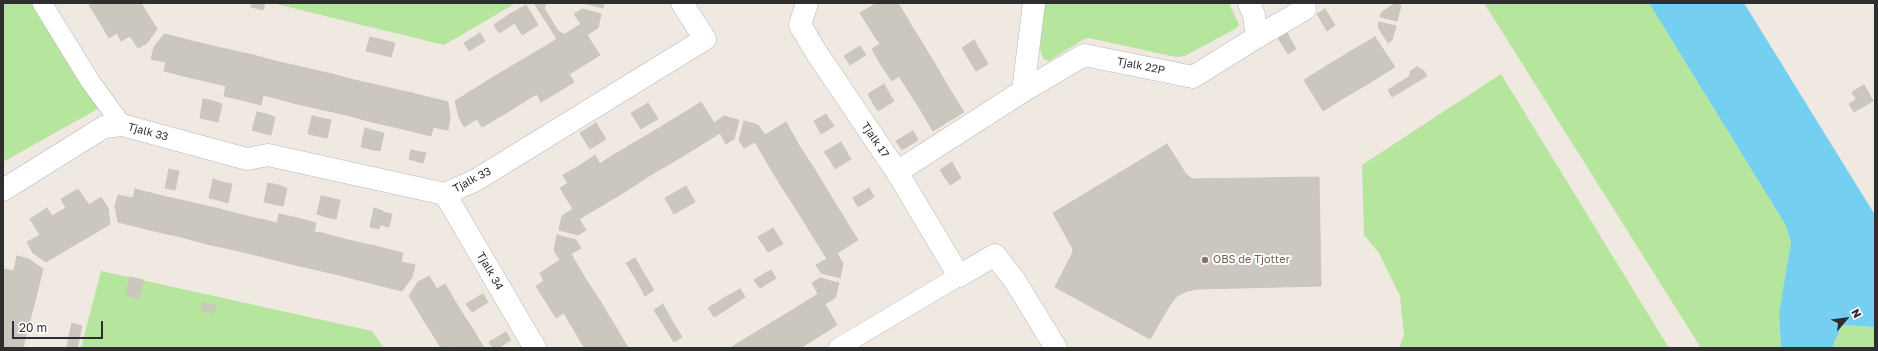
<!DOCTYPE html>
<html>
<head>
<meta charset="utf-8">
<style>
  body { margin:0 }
  #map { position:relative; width:1878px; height:351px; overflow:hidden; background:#efe9e1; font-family:"Golos Text",sans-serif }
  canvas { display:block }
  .frame { position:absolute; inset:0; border:4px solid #2e2e2e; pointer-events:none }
  .north { position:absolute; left:1826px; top:299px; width:40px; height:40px; -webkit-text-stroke:3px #fff; paint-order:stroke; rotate:62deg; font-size:11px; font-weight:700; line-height:16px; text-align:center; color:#2e2e2e }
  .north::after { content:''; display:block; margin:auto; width:14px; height:18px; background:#2e2e2e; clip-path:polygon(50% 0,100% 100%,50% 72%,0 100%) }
  .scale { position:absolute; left:12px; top:321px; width:91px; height:18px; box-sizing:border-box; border:2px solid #2e2e2e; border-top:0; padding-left:5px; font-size:12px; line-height:14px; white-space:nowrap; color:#2e2e2e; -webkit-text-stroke:3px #fff; paint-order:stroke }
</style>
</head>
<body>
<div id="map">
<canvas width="1878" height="351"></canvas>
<div class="frame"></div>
<div class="north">N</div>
<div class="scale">20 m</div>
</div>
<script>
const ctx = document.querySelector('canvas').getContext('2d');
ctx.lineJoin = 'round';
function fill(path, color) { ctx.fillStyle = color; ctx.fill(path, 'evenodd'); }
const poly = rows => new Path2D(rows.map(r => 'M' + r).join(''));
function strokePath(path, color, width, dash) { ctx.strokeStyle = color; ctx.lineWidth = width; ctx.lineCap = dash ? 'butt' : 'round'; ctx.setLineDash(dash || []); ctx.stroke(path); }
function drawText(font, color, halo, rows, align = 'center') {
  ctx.font = font + ' "Golos Text",sans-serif'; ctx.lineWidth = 4; ctx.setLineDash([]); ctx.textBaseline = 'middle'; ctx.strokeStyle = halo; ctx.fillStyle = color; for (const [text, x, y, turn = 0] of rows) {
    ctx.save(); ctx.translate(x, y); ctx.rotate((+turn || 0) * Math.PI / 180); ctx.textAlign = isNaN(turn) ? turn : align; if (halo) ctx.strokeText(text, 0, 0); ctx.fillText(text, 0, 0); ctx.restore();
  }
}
fill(poly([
  [3,3,42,3,103,106,3,162],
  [272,3,516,3,444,45],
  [1045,3,1229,3,1239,25,1235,29,1185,56,1176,57,1089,38,1084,39,1049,61,1045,60,1042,56,1039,44],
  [1484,3,1649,3,1785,224,1791,242,1779,313,1781,348,1701,348],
  [1501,74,1669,348,1399,348,1404,335,1400,296,1379,253,1364,235,1362,165],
  [101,271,372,331,384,348,81,348],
  [1842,325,1875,327,1875,348,1832,348]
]), '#b6e59e');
fill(poly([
  [1649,3,1744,3,1875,215,1875,327,1842,325,1832,348,1781,348,1779,313,1791,242,1785,224]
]), '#75cff0');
const building = poly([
  [93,3,129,3,99,21,89,5,93,3],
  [129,3,141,3,157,29,147,43,138,48,130,36,121,41,117,33,109,38,99,21,129,3],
  [252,3,265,3,263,10,251,7,252,3],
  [534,3,546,3,544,8,558,31,564,34,557,39,534,3],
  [583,3,604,3,603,8,583,3],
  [877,3,898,3,907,18,875,37,860,13,877,3],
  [1396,3,1399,3,1401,6,1397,21,1380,17,1382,12,1396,3],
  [526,5,531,13,515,23,510,14,526,5],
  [582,9,601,14,598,28,587,35,600,55,576,70,557,39,581,24,574,14,582,9],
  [1325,9,1335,25,1327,31,1317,14,1325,9],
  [531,13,538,25,522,35,515,23,531,13],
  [510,14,515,23,499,33,494,25,510,14],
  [907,18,921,41,881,65,872,49,880,44,875,37,907,18],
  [1379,22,1396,26,1392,40,1388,43,1378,27,1379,22],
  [480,33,485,41,469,51,464,43,480,33],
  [1287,33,1296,49,1288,54,1278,38,1287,33],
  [164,34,200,43,192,78,164,71,166,62,151,59,154,47,164,34],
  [370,37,395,43,391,57,366,51,370,37],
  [1375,37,1395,67,1371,82,1351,51,1375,37],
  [557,39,576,70,569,74,574,82,558,92,534,53,557,39],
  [974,40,988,64,976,71,962,48,974,40],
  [921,41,935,64,904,84,899,76,892,81,881,65,921,41],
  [200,43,226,49,218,84,192,78,200,43],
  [860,46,866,55,850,65,844,56,860,46],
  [226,49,253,55,242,100,224,96,226,86,218,84,226,49],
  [1351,51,1371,82,1347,96,1328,65,1351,51],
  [534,53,558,92,541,102,537,94,530,98,510,67,534,53],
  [253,55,279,62,271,97,263,95,261,105,242,100,253,55],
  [279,62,306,68,297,104,271,97,279,62],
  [935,64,949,88,918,106,904,84,935,64],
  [1328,65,1347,96,1323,111,1304,80,1328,65],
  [510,67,530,98,506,113,487,81,510,67],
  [1417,67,1424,71,1427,76,1392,97,1388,90,1410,76,1410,71,1417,67],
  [306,68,332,74,324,110,297,104,306,68],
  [332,74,359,81,350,116,324,110,332,74],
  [359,81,385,87,376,123,350,116,359,81],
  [487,81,506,113,482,127,477,119,464,127,459,117,455,101,487,81],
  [884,84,889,93,873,103,868,94,884,84],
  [1864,85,1868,92,1856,99,1852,92,1864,85],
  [385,87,412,93,403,129,376,123,385,87],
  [949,88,964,112,933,131,918,106,949,88],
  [1868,92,1873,101,1854,112,1849,104,1868,92],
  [412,93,448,102,450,118,448,130,433,127,431,136,403,129,412,93],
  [889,93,894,101,878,111,873,103,889,93],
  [203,99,213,101,209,120,200,118,203,99],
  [213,101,222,104,218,122,209,120,213,101],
  [701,102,714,123,724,116,739,120,734,139,726,144,720,133,696,148,677,117,701,102],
  [648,103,658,119,649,124,640,108,648,103],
  [640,108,649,124,641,129,631,113,640,108],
  [257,112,266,114,262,133,252,130,257,112],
  [266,114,275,117,271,135,262,133,266,114],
  [826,114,834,126,821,134,814,121,826,114],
  [312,116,321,118,317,136,308,134,312,116],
  [677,117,696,148,673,162,654,131,677,117],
  [321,118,331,120,327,138,317,136,321,118],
  [744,121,758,125,765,135,786,122,800,147,769,166,755,142,744,148,739,140,744,121],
  [596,123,606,139,598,144,588,128,596,123],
  [365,128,375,131,370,149,361,147,365,128],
  [588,128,598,144,590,149,580,133,588,128],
  [375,131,384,133,380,151,370,149,375,131],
  [654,131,673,162,649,176,630,145,654,131],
  [913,131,918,140,902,150,896,141,913,131],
  [841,142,846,151,830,160,824,152,841,142],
  [1167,144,1186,174,1192,179,1319,177,1321,286,1198,289,1187,291,1177,296,1170,305,1150,339,1055,287,1072,254,1073,249,1053,213,1167,144],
  [630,145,649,176,626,191,607,159,630,145],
  [800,147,815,170,783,189,769,166,800,147],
  [411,150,426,153,423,163,409,159,411,150],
  [846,151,851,159,835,169,830,160,846,151],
  [595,155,600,164,607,159,626,191,603,205,579,166,595,155],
  [952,162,961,178,950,185,940,170,952,162],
  [579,166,603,205,579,219,586,230,578,235,559,230,562,216,573,209,560,188,568,183,563,175,579,166],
  [169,169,179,171,175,190,165,188,169,169],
  [815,170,829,193,798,212,783,189,815,170],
  [213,179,222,182,218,200,209,198,213,179],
  [222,182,232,184,228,203,218,200,222,182],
  [268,183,278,185,273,204,264,202,268,183],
  [278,185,287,188,283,206,273,204,278,185],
  [686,186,695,202,674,214,665,198,686,186],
  [869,188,874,197,858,207,853,198,869,188],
  [78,189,89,205,101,197,108,208,110,224,78,243,59,212,66,208,61,199,78,189],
  [135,189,163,196,154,231,118,222,115,206,118,195,133,198,135,189],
  [829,193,843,216,812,235,798,212,829,193],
  [163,196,189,202,181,237,154,231,163,196],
  [321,196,331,198,326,217,317,214,321,196],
  [331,198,340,200,336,219,326,217,331,198],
  [189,202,216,208,207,244,181,237,189,202],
  [47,208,52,216,59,212,78,243,46,262,33,253,27,242,40,235,30,219,47,208],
  [216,208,242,215,234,250,207,244,216,208],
  [374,208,383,211,379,229,370,227,374,208],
  [383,212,392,214,389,227,380,225,383,212],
  [279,214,297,218,287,263,260,256,269,221,277,223,279,214],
  [242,215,269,221,260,256,234,250,242,215],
  [843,216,858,240,837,253,843,263,840,278,821,273,816,265,827,259,812,235,843,216],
  [297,218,316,223,314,232,322,233,313,269,287,263,297,218],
  [773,228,783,244,768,252,758,237,773,228],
  [322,233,348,240,339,275,313,269,322,233],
  [557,235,576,240,581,248,571,254,585,278,546,302,536,286,544,281,540,273,560,260,554,250,557,235],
  [348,240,375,246,366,282,339,275,348,240],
  [375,246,403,253,401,262,415,265,412,277,402,291,366,282,375,246],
  [17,256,29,259,43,269,34,305,3,298,5,269,14,271,17,256],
  [635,258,644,274,636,279,626,263,635,258],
  [771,270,776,278,760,288,754,280,771,270],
  [644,274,654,290,645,296,636,279,644,274],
  [429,276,437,289,445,284,459,308,428,327,409,296,418,282,429,276],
  [130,277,143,280,139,298,126,295,130,277],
  [585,278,600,301,568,320,564,313,556,318,546,302,585,278],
  [820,278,839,283,835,298,825,304,837,325,813,340,794,309,818,294,812,283,820,278],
  [740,289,745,297,730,307,724,298,740,289],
  [483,294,488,302,472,312,466,304,483,294],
  [3,298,34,305,27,331,3,326,3,298],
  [724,298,730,307,714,317,708,308,724,298],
  [600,301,614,324,582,344,568,320,600,301],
  [203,303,216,306,214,313,201,310,203,303],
  [663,304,672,321,664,326,654,310,663,304],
  [459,308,474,331,446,348,441,348,428,327,459,308],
  [794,309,813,340,800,348,787,348,771,323,794,309],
  [672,321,682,337,674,342,664,326,672,321],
  [72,323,82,326,78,344,68,341,72,323],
  [771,323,787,348,755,348,748,337,771,323],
  [614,324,628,348,585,348,582,344,614,324],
  [3,326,27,331,23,348,3,348,3,326],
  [474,331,484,348,446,348,474,331],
  [506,332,511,340,498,348,493,348,489,342,506,332],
  [748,337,755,348,730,348,748,337],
  [68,341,78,344,77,348,67,348,68,341]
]);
fill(building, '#cbc7bf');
strokePath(building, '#cbc5ba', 1);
const pedestrian = poly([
  [42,3,90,81,122,125],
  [838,348,959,276]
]);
const minor = poly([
  [807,3,800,25,816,52,897,172,959,276,995,255,1015,281,1056,348],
  [1249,3,1254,15,1257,37],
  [1023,91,1034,3],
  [897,172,1023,91,1084,55,1193,77,1257,37,1305,9,1303,3],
  [3,190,104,127,122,125,247,159,268,155,445,194,476,180,705,39,682,3],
  [445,194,535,348]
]);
strokePath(pedestrian, '#b4b7c1', 20);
strokePath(minor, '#b4b7c1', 23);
strokePath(pedestrian, '#fff', 19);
strokePath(minor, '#fff', 22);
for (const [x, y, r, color] of [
  [1205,260,4,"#8d6e63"]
]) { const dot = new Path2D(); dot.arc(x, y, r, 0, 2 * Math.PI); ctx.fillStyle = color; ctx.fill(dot); strokePath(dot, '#fff', 1.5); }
drawText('11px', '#2e2e2e', '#fff', [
  ["Tjalk 22P",1141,66,11],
  ["Tjalk 33",148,132,15],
  ["Tjalk 17",875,140,56],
  ["Tjalk 33",472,180,-28],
  ["Tjalk 34",490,271,60]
]);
drawText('11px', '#785e54', '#fff', [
  ["OBS de Tjotter",1213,260]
], 'left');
</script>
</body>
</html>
